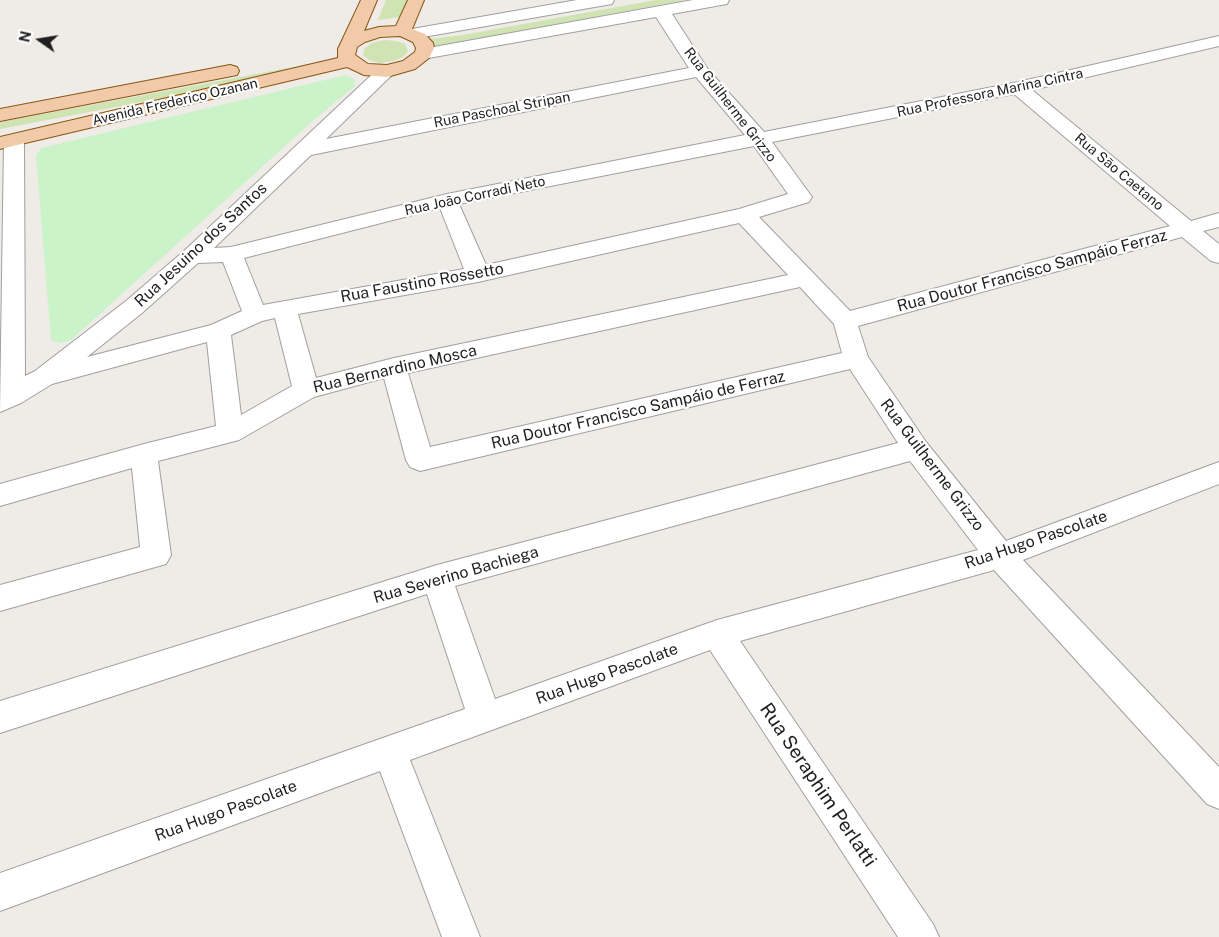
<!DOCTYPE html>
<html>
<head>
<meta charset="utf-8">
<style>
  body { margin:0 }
  #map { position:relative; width:1219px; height:937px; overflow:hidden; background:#efebe7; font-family:"Public Sans",sans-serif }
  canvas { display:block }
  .north { position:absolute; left:15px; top:15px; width:50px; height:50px; -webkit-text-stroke:4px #fff; paint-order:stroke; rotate:283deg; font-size:14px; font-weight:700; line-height:20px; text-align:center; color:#1f1f1f }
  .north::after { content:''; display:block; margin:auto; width:18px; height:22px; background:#1f1f1f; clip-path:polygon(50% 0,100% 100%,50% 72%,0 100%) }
</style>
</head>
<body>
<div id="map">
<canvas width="1219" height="937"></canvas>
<div class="north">N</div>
</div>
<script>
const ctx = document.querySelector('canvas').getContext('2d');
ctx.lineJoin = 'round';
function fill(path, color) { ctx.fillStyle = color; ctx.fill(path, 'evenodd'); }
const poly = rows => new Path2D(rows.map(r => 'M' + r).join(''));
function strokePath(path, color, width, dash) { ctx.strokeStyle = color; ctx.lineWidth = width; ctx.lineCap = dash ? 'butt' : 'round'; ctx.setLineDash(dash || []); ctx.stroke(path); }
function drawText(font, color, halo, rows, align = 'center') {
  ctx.font = font + ' "Public Sans",sans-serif'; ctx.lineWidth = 4.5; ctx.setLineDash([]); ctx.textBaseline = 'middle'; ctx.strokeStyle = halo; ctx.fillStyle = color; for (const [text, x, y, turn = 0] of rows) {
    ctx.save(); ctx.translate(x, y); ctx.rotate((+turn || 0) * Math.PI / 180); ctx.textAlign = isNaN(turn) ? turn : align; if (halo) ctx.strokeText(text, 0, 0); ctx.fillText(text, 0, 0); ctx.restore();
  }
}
fill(poly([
  [386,0,408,0,401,17,378,20],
  [656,0,686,0,433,47,430,39,463,35],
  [384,40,396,41,405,44,408,51,403,57,393,61,380,63,369,60,363,55,364,49,372,43],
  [339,57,341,64,0,129,0,122,315,63]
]), '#cfe3b3');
fill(poly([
  [346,75,355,80,355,86,315,119,71,340,60,343,51,340,36,156,41,148]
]), '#caf3c9');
const minor = poly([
  [577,0,614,0,612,4,606,5,412,39,406,38,403,34,406,30,412,29,577,0],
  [693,0,729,0,727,4,721,5,672,14,707,68,764,132,1018,82,1219,36,1219,46,1032,90,1191,221,1219,213,1219,227,1203,231,1219,244,1219,263,1211,261,1182,237,858,326,868,357,926,442,1006,541,1219,462,1219,484,1023,560,1219,767,1219,809,1207,804,994,570,740,641,933,924,939,937,898,937,710,650,410,760,480,937,442,937,380,771,0,911,0,873,465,709,427,594,0,733,0,701,437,565,898,443,850,369,420,471,410,467,406,460,384,378,314,397,239,440,158,461,171,555,166,564,0,611,0,585,140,547,132,468,0,506,0,484,144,444,216,426,207,342,52,384,21,403,0,412,4,141,7,137,14,135,21,137,24,141,25,376,35,371,126,301,184,251,380,67,387,65,394,67,396,71,326,139,689,68,656,17,423,59,417,58,414,54,417,50,423,49,693,0],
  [696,77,745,135,447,194,231,247,214,248,311,155,696,77],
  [1014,94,1170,226,850,311,759,217,809,202,812,197,772,142,1014,94],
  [754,146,788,194,739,209,486,265,459,204,754,146],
  [440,208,464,269,263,305,244,258,440,208],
  [739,223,788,275,394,358,316,378,298,314,478,282,739,223],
  [223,262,242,311,211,325,87,357,142,313,198,263,223,262],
  [800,287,834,324,842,353,430,447,408,373,800,287],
  [275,318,292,386,241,415,231,335,262,321,275,318],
  [910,461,978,550,717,620,495,699,455,586,910,461]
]);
const major = poly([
  [361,0,377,0,364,31,379,27,396,26,408,0,424,0,412,29,425,34,433,43,434,48,429,58,415,69,387,77,364,75,347,67,0,149,0,137,338,58,338,49,361,0],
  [400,36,413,42,416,48,415,52,403,61,387,65,368,64,355,55,357,47,365,42,380,37,400,36],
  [230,65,237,67,239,71,237,75,0,121,0,109,230,65]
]);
strokePath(minor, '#a0a0a0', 2);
strokePath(major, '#885512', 2);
fill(minor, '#fff');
fill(major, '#f1caa9');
drawText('14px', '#1f1f1f', '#fff', [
  ["Rua Professora Marina Cintra",990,93,-12],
  ["Avenida Frederico Ozanan",175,102,-13],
  ["Rua Guilherme Grizzo",730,105,52],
  ["Rua Paschoal Stripan",502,110,-11],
  ["Rua São Caetano",1119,172,40],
  ["Rua João Corradi Neto",475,196,-12]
]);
drawText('16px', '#1f1f1f', '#fff', [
  ["Rua Jesuino dos Santos",201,245,-43],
  ["Rua Doutor Francisco Sampáio Ferraz",1032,271,-15],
  ["Rua Faustino Rossetto",422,283,-10],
  ["Rua Bernardino Mosca",395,369,-13],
  ["Rua Doutor Francisco Sampáio de Ferraz",638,410,-13],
  ["Rua Guilherme Grizzo",932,465,53],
  ["Rua Hugo Pascolate",1036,540,-19],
  ["Rua Severino Bachiega",456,575,-16],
  ["Rua Hugo Pascolate",607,674,-20],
  ["Rua Hugo Pascolate",226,811,-20]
]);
drawText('19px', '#1f1f1f', '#fff', [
  ["Rua Seraphim Perlatti",818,785,56]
]);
</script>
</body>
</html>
